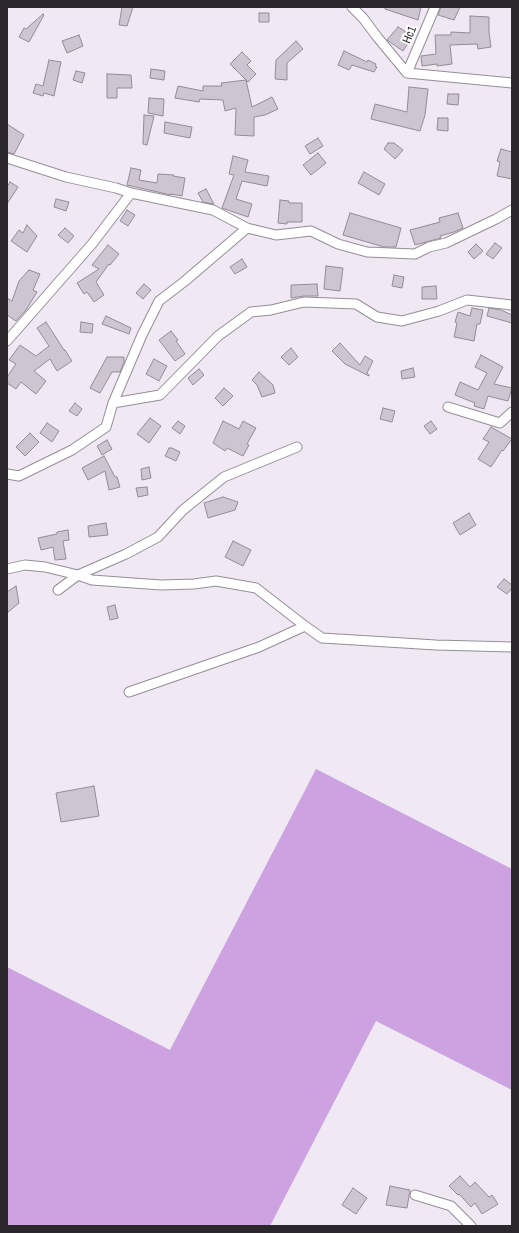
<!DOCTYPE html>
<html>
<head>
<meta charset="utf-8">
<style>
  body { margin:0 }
  #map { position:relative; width:519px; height:1233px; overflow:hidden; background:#f0e9f4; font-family:"Archivo Narrow",sans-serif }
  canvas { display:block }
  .frame { position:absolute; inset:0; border:8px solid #2a282c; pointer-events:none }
</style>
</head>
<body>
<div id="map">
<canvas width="519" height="1233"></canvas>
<div class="frame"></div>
</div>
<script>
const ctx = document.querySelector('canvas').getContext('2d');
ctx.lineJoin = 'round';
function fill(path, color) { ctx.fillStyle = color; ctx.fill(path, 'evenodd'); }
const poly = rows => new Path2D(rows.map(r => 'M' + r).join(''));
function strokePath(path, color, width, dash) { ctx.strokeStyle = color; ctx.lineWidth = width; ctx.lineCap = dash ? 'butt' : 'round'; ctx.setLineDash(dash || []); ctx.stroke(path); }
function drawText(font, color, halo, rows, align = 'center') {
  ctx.font = font + ' "Archivo Narrow",sans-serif'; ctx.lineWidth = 4; ctx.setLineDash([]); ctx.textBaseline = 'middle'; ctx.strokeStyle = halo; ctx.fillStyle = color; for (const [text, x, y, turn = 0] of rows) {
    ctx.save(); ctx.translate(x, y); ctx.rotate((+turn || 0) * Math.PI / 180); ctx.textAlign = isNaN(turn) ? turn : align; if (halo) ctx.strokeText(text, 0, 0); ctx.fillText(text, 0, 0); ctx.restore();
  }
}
fill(poly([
  [316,769,512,869,512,1090,376,1021,270,1226,7,1226,7,967,170,1050]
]), '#cda2e0');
const building = poly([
  [122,7,133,7,127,26,119,25,122,7],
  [385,7,421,7,418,20,385,9,385,7],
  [441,7,460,7,454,20,438,15,441,7],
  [259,13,269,13,269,22,259,22,259,13],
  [43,14,44,15,29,42,19,37,24,28,26,29,43,14],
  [470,16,489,17,489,32,491,47,478,49,477,44,450,45,452,64,437,66,437,64,422,66,421,56,436,54,435,35,451,35,451,32,470,33,470,16],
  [398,27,413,36,403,51,387,40,398,27],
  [79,35,83,46,67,53,62,41,79,35],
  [296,41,303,49,287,63,287,80,275,79,276,60,296,41],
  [344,51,367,62,368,60,376,64,375,66,377,67,374,72,352,65,349,70,338,65,344,51],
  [242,52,251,61,247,65,256,74,248,82,230,64,242,52],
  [49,60,61,62,54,96,44,93,43,96,33,93,36,84,43,86,49,60],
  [151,69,165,71,164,80,150,78,151,69],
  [76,71,85,73,82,83,73,80,76,71],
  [107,74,131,75,132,88,117,88,117,98,107,98,107,74],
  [246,80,252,107,272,97,278,109,265,115,254,117,254,136,235,135,236,108,225,111,223,100,200,99,199,102,175,98,178,86,203,91,203,86,222,86,221,83,246,80],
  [409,87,428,89,425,115,420,131,371,119,375,104,407,112,409,87],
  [448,94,459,94,458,105,447,104,448,94],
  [149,98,164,99,163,116,148,113,149,98],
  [144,115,154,116,147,145,143,144,144,115],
  [438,118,448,118,448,131,437,130,438,118],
  [165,122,192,127,190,138,164,133,165,122],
  [7,124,24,135,14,154,7,152,7,124],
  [318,138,323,146,310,154,305,146,318,138],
  [388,143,394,143,403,150,395,159,384,149,388,143],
  [501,149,512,152,512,179,497,176,500,162,497,161,501,149],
  [318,153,326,163,311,175,303,165,318,153],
  [233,156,248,160,245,172,269,176,267,186,242,181,236,199,252,204,248,217,222,208,234,175,229,174,233,156],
  [131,168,141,170,139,180,157,183,158,174,174,175,173,176,185,178,182,196,171,194,171,195,127,185,131,168],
  [364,172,385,184,379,195,358,183,364,172],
  [10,182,18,187,7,204,7,187,10,182],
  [206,189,214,204,213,204,203,202,198,193,206,189],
  [56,199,69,202,66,211,54,207,56,199],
  [280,200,289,201,289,203,302,203,302,222,287,222,287,224,278,223,280,200],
  [127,210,135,215,128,226,120,221,127,210],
  [350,213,401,228,396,247,384,247,343,235,350,213],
  [458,213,463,228,454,232,440,236,441,238,415,245,410,230,440,222,439,218,458,213],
  [27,225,37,236,27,252,11,241,19,230,23,233,27,225],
  [65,228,74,236,68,243,58,235,65,228],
  [495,243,502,248,493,259,486,254,495,243],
  [476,244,483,251,474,259,468,252,476,244],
  [108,245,119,254,110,265,109,264,96,282,104,295,94,302,87,292,84,294,77,283,99,269,92,265,108,245],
  [242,259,247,267,235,274,230,267,242,259],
  [326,266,343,268,340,291,324,289,326,266],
  [29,270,40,274,33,290,37,292,26,310,16,321,7,315,7,298,12,301,19,281,29,270],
  [394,275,404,277,402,288,392,286,394,275],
  [144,284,151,290,143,299,136,293,144,284],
  [317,284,318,296,304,296,291,298,291,285,317,284],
  [436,286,437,299,422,299,422,287,436,286],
  [472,308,483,310,480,324,477,324,474,341,454,337,457,323,455,322,458,312,470,316,472,308],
  [489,308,501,310,512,315,512,323,487,316,489,308],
  [106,316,131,328,129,334,102,324,106,316],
  [46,322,64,350,65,350,72,361,57,371,50,359,34,371,46,381,36,394,21,382,16,389,7,383,7,377,16,364,9,360,20,345,36,356,49,346,37,328,46,322],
  [81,322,93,324,92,333,80,332,81,322],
  [171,331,178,340,176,341,185,354,175,361,159,340,171,331],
  [340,343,360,365,365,356,373,361,367,373,369,375,369,376,345,364,332,351,340,343],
  [291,348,298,357,289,365,281,357,291,348],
  [481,355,503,367,494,384,512,388,508,401,488,396,484,409,474,406,475,403,455,395,460,382,478,390,487,373,475,367,481,355],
  [107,357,124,357,124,362,120,372,112,372,100,393,90,388,107,357],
  [154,359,167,366,159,381,146,374,154,359],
  [413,368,415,377,402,379,401,371,413,368],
  [199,369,204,375,193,385,188,378,199,369],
  [259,372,273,385,275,393,262,397,257,385,252,380,259,372],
  [224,388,233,396,223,406,215,398,224,388],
  [75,403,82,409,77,416,69,411,75,403],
  [383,408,395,411,392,422,380,419,383,408],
  [150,418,161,426,149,443,137,434,150,418],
  [178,421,185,426,180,434,172,428,178,421],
  [223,421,239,429,243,421,256,428,247,444,249,445,243,456,227,448,225,451,213,443,223,421],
  [431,421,437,429,430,434,424,426,431,421],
  [47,423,59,431,52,442,40,433,47,423],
  [491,427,512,439,503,451,502,450,491,467,478,459,489,442,483,439,491,427],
  [30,433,39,442,25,456,16,447,30,433],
  [107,440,112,449,102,455,97,446,107,440],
  [169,448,172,448,180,452,176,461,165,456,169,448],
  [104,456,115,477,117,477,120,487,109,490,105,471,88,480,82,468,104,456],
  [149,467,151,478,142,480,141,469,149,467],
  [147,487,148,495,138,497,136,488,147,487],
  [223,497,238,502,235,510,208,518,204,503,223,497],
  [469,513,476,525,460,535,453,523,469,513],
  [106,523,108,535,89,537,88,526,106,523],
  [68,530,69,540,63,541,66,559,55,560,53,547,41,550,38,538,57,534,57,532,68,530],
  [233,541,251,550,243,566,225,557,233,541],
  [504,579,512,585,512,588,507,594,497,587,504,579],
  [16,586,19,603,7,613,7,592,16,586],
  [115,605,118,618,110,620,107,607,115,605],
  [94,786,99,816,61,822,56,793,94,786],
  [460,1176,470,1187,475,1182,489,1197,492,1195,498,1204,482,1214,475,1203,471,1207,459,1194,458,1195,449,1186,460,1176],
  [390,1186,410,1190,407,1208,386,1205,390,1186],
  [353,1188,367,1198,356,1214,342,1205,353,1188]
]);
fill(building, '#cdc6d0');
strokePath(building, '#938c96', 1);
const minor = poly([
  [352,7,363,18,378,38,407,73,512,83],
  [407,73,435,7],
  [7,158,66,177,116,188,131,193,213,210,247,228,276,235,311,231,338,244,367,252,415,254,429,247,446,243,496,219,512,210],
  [7,341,92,244,131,193],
  [113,403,160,395,218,336,251,312,271,310,304,302,356,304,377,317,402,321,439,311,467,300,512,305],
  [448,407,500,423,512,412],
  [7,474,19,476,72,450,106,427,113,403,142,335,159,301,185,281,247,228],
  [7,569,25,565,45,567,78,575,92,580,161,585,194,584,216,581,256,588,305,626],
  [58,590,78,575,126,554,158,537,183,510,224,477,297,447],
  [129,692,259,647,305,626,322,638,436,645,512,647],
  [415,1195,451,1206,471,1226]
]);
strokePath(minor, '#958e98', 11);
strokePath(minor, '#fff', 9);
drawText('12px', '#2a282c', '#fff', [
  ["Hc1",410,35,-67]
]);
</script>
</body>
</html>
